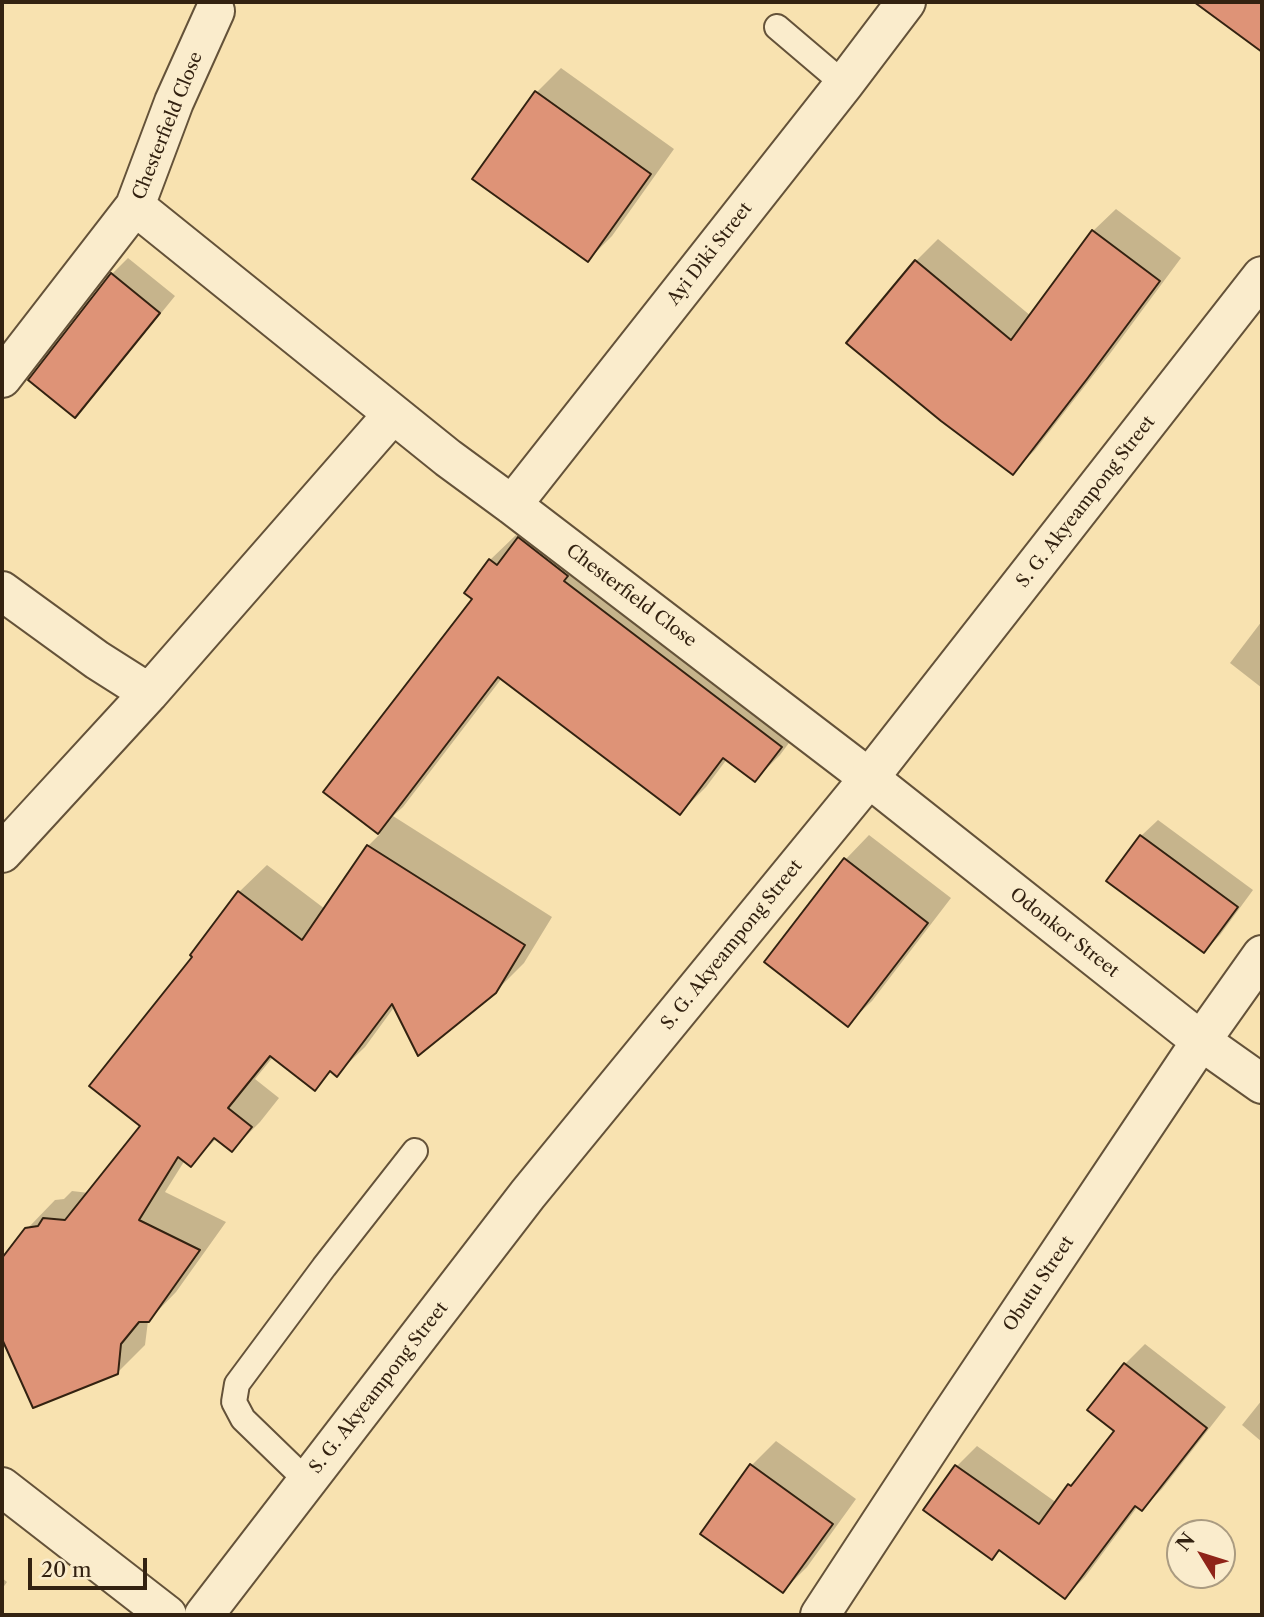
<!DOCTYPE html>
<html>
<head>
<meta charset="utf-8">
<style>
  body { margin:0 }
  #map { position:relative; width:1264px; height:1617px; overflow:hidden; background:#f8e2b0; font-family:"Libre Caslon Text",serif }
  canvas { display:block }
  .frame { position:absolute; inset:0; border:4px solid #321; pointer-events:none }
  .north { position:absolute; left:1166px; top:1519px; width:70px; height:70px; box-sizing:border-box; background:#faeccc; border:2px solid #aa9b81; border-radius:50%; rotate:308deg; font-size:19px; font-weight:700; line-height:28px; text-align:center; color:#321 }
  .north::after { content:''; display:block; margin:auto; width:24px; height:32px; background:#8f2418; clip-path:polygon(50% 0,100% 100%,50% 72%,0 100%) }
  .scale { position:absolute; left:28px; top:1558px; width:119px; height:32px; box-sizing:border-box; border:4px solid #321; border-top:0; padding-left:9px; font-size:21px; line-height:24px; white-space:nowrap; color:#321; -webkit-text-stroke:5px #faeccc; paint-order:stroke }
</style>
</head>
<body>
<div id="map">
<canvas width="1264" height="1617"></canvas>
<div class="frame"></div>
<div class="north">N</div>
<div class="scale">20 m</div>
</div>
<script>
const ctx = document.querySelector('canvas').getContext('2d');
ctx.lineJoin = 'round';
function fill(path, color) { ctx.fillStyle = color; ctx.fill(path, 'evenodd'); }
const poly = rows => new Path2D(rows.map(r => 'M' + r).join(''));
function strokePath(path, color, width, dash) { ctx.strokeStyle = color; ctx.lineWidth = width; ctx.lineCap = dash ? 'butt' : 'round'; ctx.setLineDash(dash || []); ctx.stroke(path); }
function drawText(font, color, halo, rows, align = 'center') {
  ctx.font = font + ' "Libre Caslon Text",serif'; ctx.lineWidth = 6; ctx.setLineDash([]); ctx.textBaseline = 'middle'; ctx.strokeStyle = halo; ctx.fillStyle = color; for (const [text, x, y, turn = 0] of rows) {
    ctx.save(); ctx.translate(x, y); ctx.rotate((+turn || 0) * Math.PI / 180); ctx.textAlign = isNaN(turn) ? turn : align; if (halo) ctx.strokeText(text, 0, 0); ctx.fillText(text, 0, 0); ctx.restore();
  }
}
fill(poly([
  [1197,2,1262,2,1262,50],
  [561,68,674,149,612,236,588,260,537,92],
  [1116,209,1181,258,1109,355,1035,450,1013,472,916,261,938,239,1031,316,1093,231],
  [128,258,175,296,91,399,75,415,112,274],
  [545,513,806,720,780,755,755,780,727,759,706,787,680,813,502,678,403,807,393,816,552,917,524,963,495,992,395,1006,365,1047,337,1074,332,1071,315,1088,273,1057,255,1079,279,1098,260,1122,232,1150,217,1138,191,1164,185,1160,165,1192,226,1222,176,1292,148,1321,145,1345,117,1373,7,1346,2,1348,2,1261,27,1229,55,1200,64,1199,72,1191,89,1193,143,1126,194,957,239,892,267,865,325,909,368,846,380,834,325,792,474,599,490,560,516,535,520,538],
  [1262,621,1262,688,1230,663],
  [1158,820,1253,890,1220,935,1204,951,1141,836],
  [869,835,951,898,872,1001,847,1025,845,860],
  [1145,1344,1226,1407,1162,1489,1142,1509,1138,1506,1085,1577,1065,1597,1000,1549,925,1509,957,1466,977,1446,1057,1503,1070,1485,1089,1466,1116,1431,1089,1410,1125,1364],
  [1262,1400,1262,1442,1242,1425],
  [776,1441,856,1499,807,1567,783,1591,703,1533,752,1465],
  [2,1578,7,1582,2,1589]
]), '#0003');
const building = poly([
  [1194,2,1262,2,1262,52,1194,2],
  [535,91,651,174,588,262,472,179,535,91],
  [1092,230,1160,281,1087,379,1013,475,941,421,846,343,915,260,1011,340,1092,230],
  [111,273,160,313,75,418,28,380,111,273],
  [518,537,568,576,564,581,782,747,755,782,723,758,680,815,498,677,378,834,323,792,472,599,464,593,489,559,497,565,518,537],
  [1140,835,1238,907,1204,953,1106,881,1140,835],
  [367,845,525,945,496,993,418,1056,392,1004,337,1077,330,1071,315,1091,270,1056,228,1108,252,1127,232,1152,214,1138,191,1167,178,1157,139,1220,200,1250,149,1322,139,1322,121,1344,118,1374,33,1408,2,1339,2,1258,25,1228,38,1226,43,1218,65,1220,140,1126,89,1086,192,957,190,955,238,891,302,940,367,845],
  [844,858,928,923,848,1027,764,962,844,858],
  [1124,1363,1207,1428,1142,1511,1135,1506,1065,1599,999,1550,992,1560,923,1510,955,1465,1039,1524,1068,1484,1071,1486,1114,1431,1087,1410,1124,1363],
  [750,1464,833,1524,783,1593,700,1534,750,1464]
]);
fill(building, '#de9377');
strokePath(building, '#321', 2);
const service = poly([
  [777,27,844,84],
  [307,1481,243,1419,234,1402,237,1384,324,1267,415,1151]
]);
const minor = poly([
  [215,11,174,102,135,206,448,458,512,505,869,778,1201,1041,1262,1084],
  [2,378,135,206],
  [512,505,844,84,906,2],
  [2,591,97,660,149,693],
  [2,853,149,693,393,414],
  [2,1487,167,1615],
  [820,1615,945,1424,1201,1041,1262,955]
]);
const tertiary = poly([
  [204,1615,528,1194,869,778,1262,276]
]);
strokePath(service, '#645239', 28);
strokePath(minor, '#645239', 42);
strokePath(tertiary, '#645239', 42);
strokePath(service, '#faeccc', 24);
strokePath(minor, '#faeccc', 38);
strokePath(tertiary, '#faeccc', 38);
drawText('18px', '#321', '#faeccc', [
  ["Chesterfield Close",168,126,-68],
  ["Ayi Diki Street",710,254,-52],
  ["S. G. Akyeampong Street",1086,502,-52],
  ["Chesterfield Close",631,596,37],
  ["Odonkor Street",1064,933,38],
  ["S. G. Akyeampong Street",732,945,-51],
  ["Obutu Street",1039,1284,-56],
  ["S. G. Akyeampong Street",379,1388,-52]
]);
</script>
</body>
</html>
